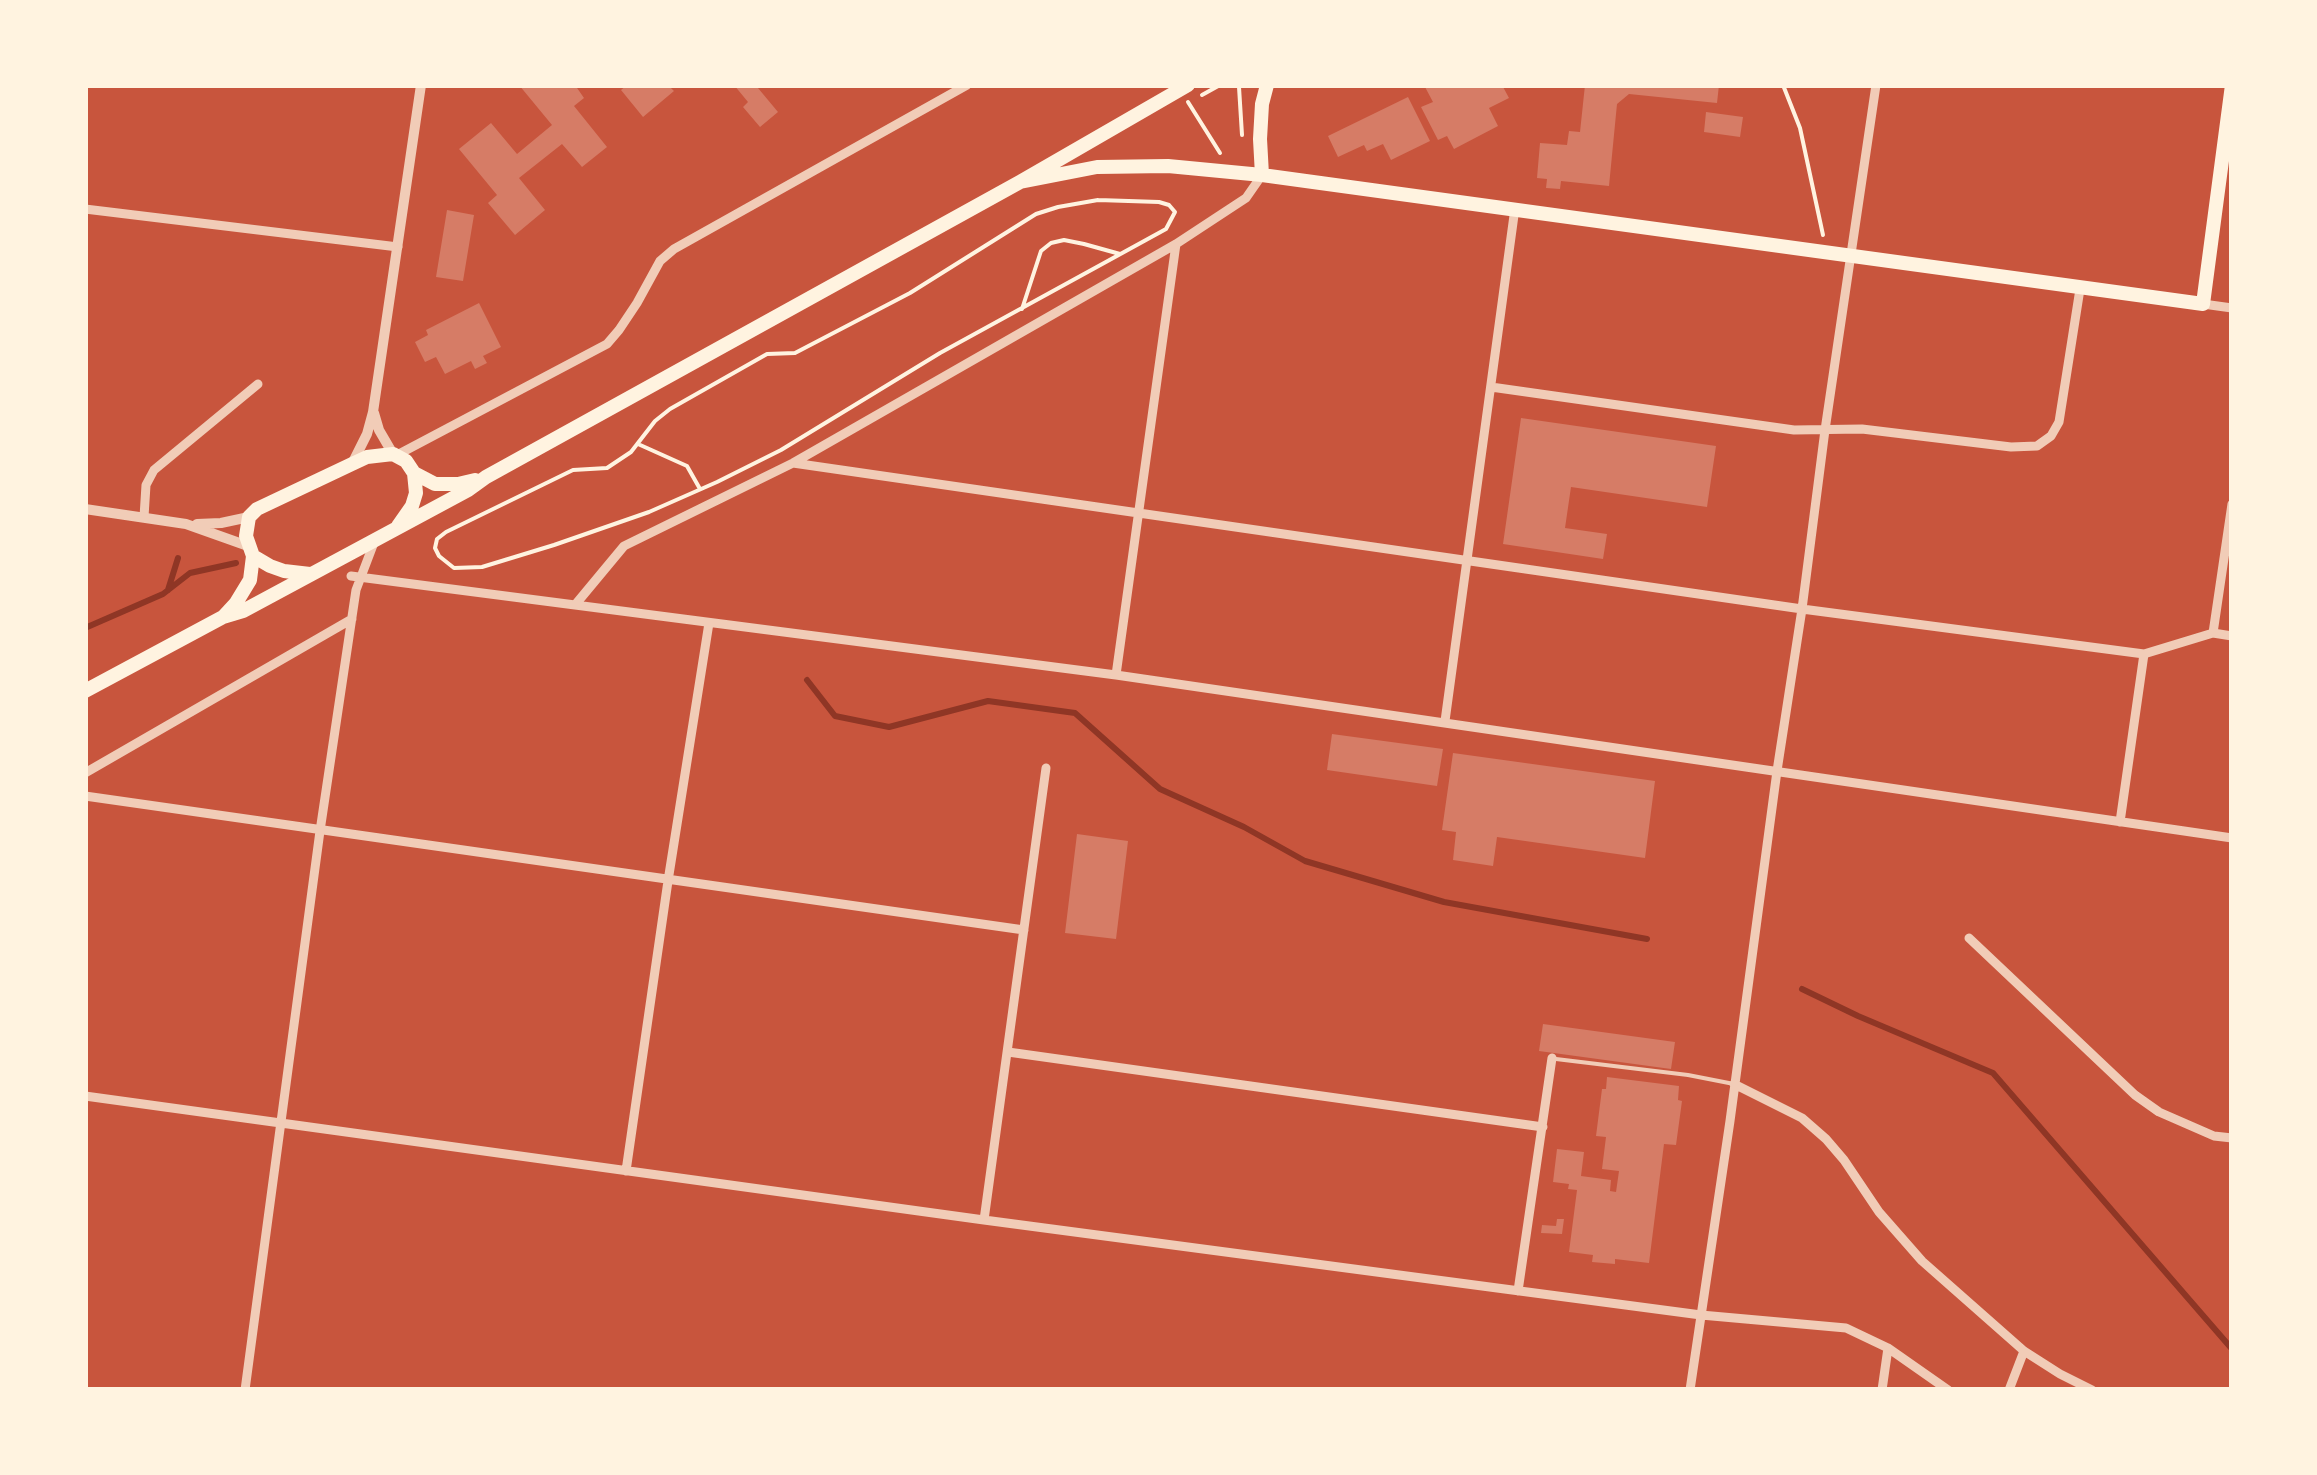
<!DOCTYPE html>
<html>
<head>
<meta charset="utf-8">
<style>
  body { margin:0 }
  #map { position:relative; width:2317px; height:1475px; overflow:hidden; background:#c8553d; font-family:"Golos Text",sans-serif }
  canvas { display:block }
  .frame { position:absolute; inset:0; border:88px solid #fff3e0; pointer-events:none }
</style>
</head>
<body>
<div id="map">
<canvas width="2317" height="1475"></canvas>
<div class="frame"></div>
</div>
<script>
const ctx = document.querySelector('canvas').getContext('2d');
ctx.lineJoin = 'round';
const poly = rows => new Path2D(rows.map(r => 'M' + r).join(''));
function strokePath(path, color, width, dash) { ctx.strokeStyle = color; ctx.lineWidth = width; ctx.lineCap = dash ? 'butt' : 'round'; ctx.setLineDash(dash || []); ctx.stroke(path); }
function fill(path, color) { ctx.fillStyle = color; ctx.fill(path, 'evenodd'); }
strokePath(poly([
  [168,590,178,558],
  [85,628,163,594,190,573,236,563],
  [807,680,835,716,889,727,988,701,1075,713,1160,789,1244,827,1305,861,1444,902,1647,939],
  [1802,989,1858,1016,1993,1073,2232,1349]
]), '#8f3625', 6);
fill(poly([
  [519,85,575,85,584,98,574,106,607,147,582,167,562,144,519,178,545,210,515,235,488,203,497,195,459,149,491,123,517,154,552,125],
  [627,85,668,85,674,91,643,117,621,90],
  [734,85,762,85,758,88,778,112,760,127,743,107,748,102],
  [1429,85,1502,85,1509,98,1489,108,1498,126,1454,149,1447,136,1438,140,1421,107,1433,102,1425,87],
  [1585,85,1719,85,1717,103,1629,94,1617,104,1609,186,1561,181,1560,189,1546,188,1547,179,1537,178,1540,143,1567,145,1569,131,1580,132],
  [1408,97,1430,141,1391,160,1383,144,1367,151,1364,145,1338,157,1328,136],
  [1706,112,1743,117,1740,137,1704,132],
  [447,210,474,215,463,281,436,277],
  [479,303,501,347,483,356,487,363,475,369,471,361,445,374,436,357,425,362,415,342,428,335,426,330],
  [1521,418,1716,446,1707,507,1571,487,1565,528,1607,534,1603,559,1503,544],
  [1332,734,1443,749,1437,786,1327,770],
  [1453,753,1655,781,1645,858,1497,837,1493,866,1453,860,1456,832,1442,830],
  [1077,834,1128,841,1116,939,1065,933],
  [1543,1024,1675,1042,1671,1069,1539,1051],
  [1607,1077,1679,1086,1678,1100,1682,1101,1676,1145,1664,1144,1649,1263,1615,1259,1615,1264,1592,1262,1593,1255,1569,1252,1577,1190,1568,1189,1569,1184,1553,1182,1557,1149,1584,1152,1581,1176,1611,1180,1610,1191,1616,1192,1619,1171,1602,1169,1606,1137,1596,1136,1602,1089,1606,1089],
  [1557,1219,1564,1219,1562,1234,1541,1233,1542,1225,1556,1226]
]), '#d67c66');
strokePath(poly([
  [1237,85,1239,87,1242,135],
  [1783,85,1800,128,1823,235],
  [1202,95,1220,85],
  [1188,102,1220,153],
  [1098,200,1159,202,1169,205,1175,212,1166,229,940,353,781,450,717,482,649,512,554,545,482,567,454,568,439,556,435,548,437,539,446,532,573,470,607,468,631,452,655,421,670,409,767,354,795,353,910,293,1036,214,1058,207,1098,200],
  [1022,309,1041,251,1051,243,1064,240,1084,244,1120,254],
  [638,444,687,466,700,489]
]), '#fff3e0', 4);
strokePath(poly([
  [1556,1059,1688,1075,1734,1084]
]), '#f1ccb7', 4);
strokePath(poly([
  [85,209,398,247],
  [2203,304,2232,308],
  [1491,387,1794,430,1862,429,2011,447,2037,446,2051,436,2059,422,2080,289],
  [397,455,607,344,619,330,637,303,660,261,674,249,967,85],
  [793,463,1802,609,2144,654,2213,633,2232,636],
  [144,517,146,485,154,470,258,384],
  [351,576,1116,675,2232,838],
  [575,605,624,546,793,463,1176,244,1246,198,1262,175],
  [2213,633,2232,504],
  [1116,675,1176,244],
  [1445,721,1515,208],
  [85,773,352,619],
  [85,796,1024,930],
  [2120,822,2144,654],
  [1969,938,2135,1095,2159,1112,2214,1136,2232,1138],
  [1008,1052,1543,1127],
  [1734,1084,1802,1118,1826,1139,1844,1160,1879,1212,1922,1261,2024,1351,2060,1374,2092,1390],
  [85,1096,984,1220,1701,1315,1846,1328,1888,1348,1948,1390],
  [626,1171,668,881,709,623],
  [984,1220,1046,768],
  [1518,1291,1552,1058],
  [245,1390,320,831,356,590,375,540],
  [1690,1390,1730,1121,1777,771,1802,609,1825,430,1876,85],
  [1882,1390,1888,1348],
  [2009,1390,2024,1351]
]), '#f1ccb7', 9);
strokePath(poly([
  [374,413,379,430,393,454],
  [352,464,367,434,373,412,421,85],
  [85,509,186,524,248,546],
  [197,524,221,523,249,517]
]), '#f1ccb7', 10);
strokePath(poly([
  [1262,175,1260,139,1262,104,1267,85],
  [1020,182,1097,167,1168,166,1262,175,2203,304,2232,85],
  [414,473,435,484,458,484,475,480],
  [310,574,284,571,270,566,253,556,246,536,249,517,257,509,352,464,367,457,393,454,406,461,414,473,416,493,412,506,398,526],
  [224,616,236,603,250,580,253,556],
  [85,691,223,617,243,611,468,490,486,477,1020,182,1188,85]
]), '#fff3e0', 14);
</script>
</body>
</html>
